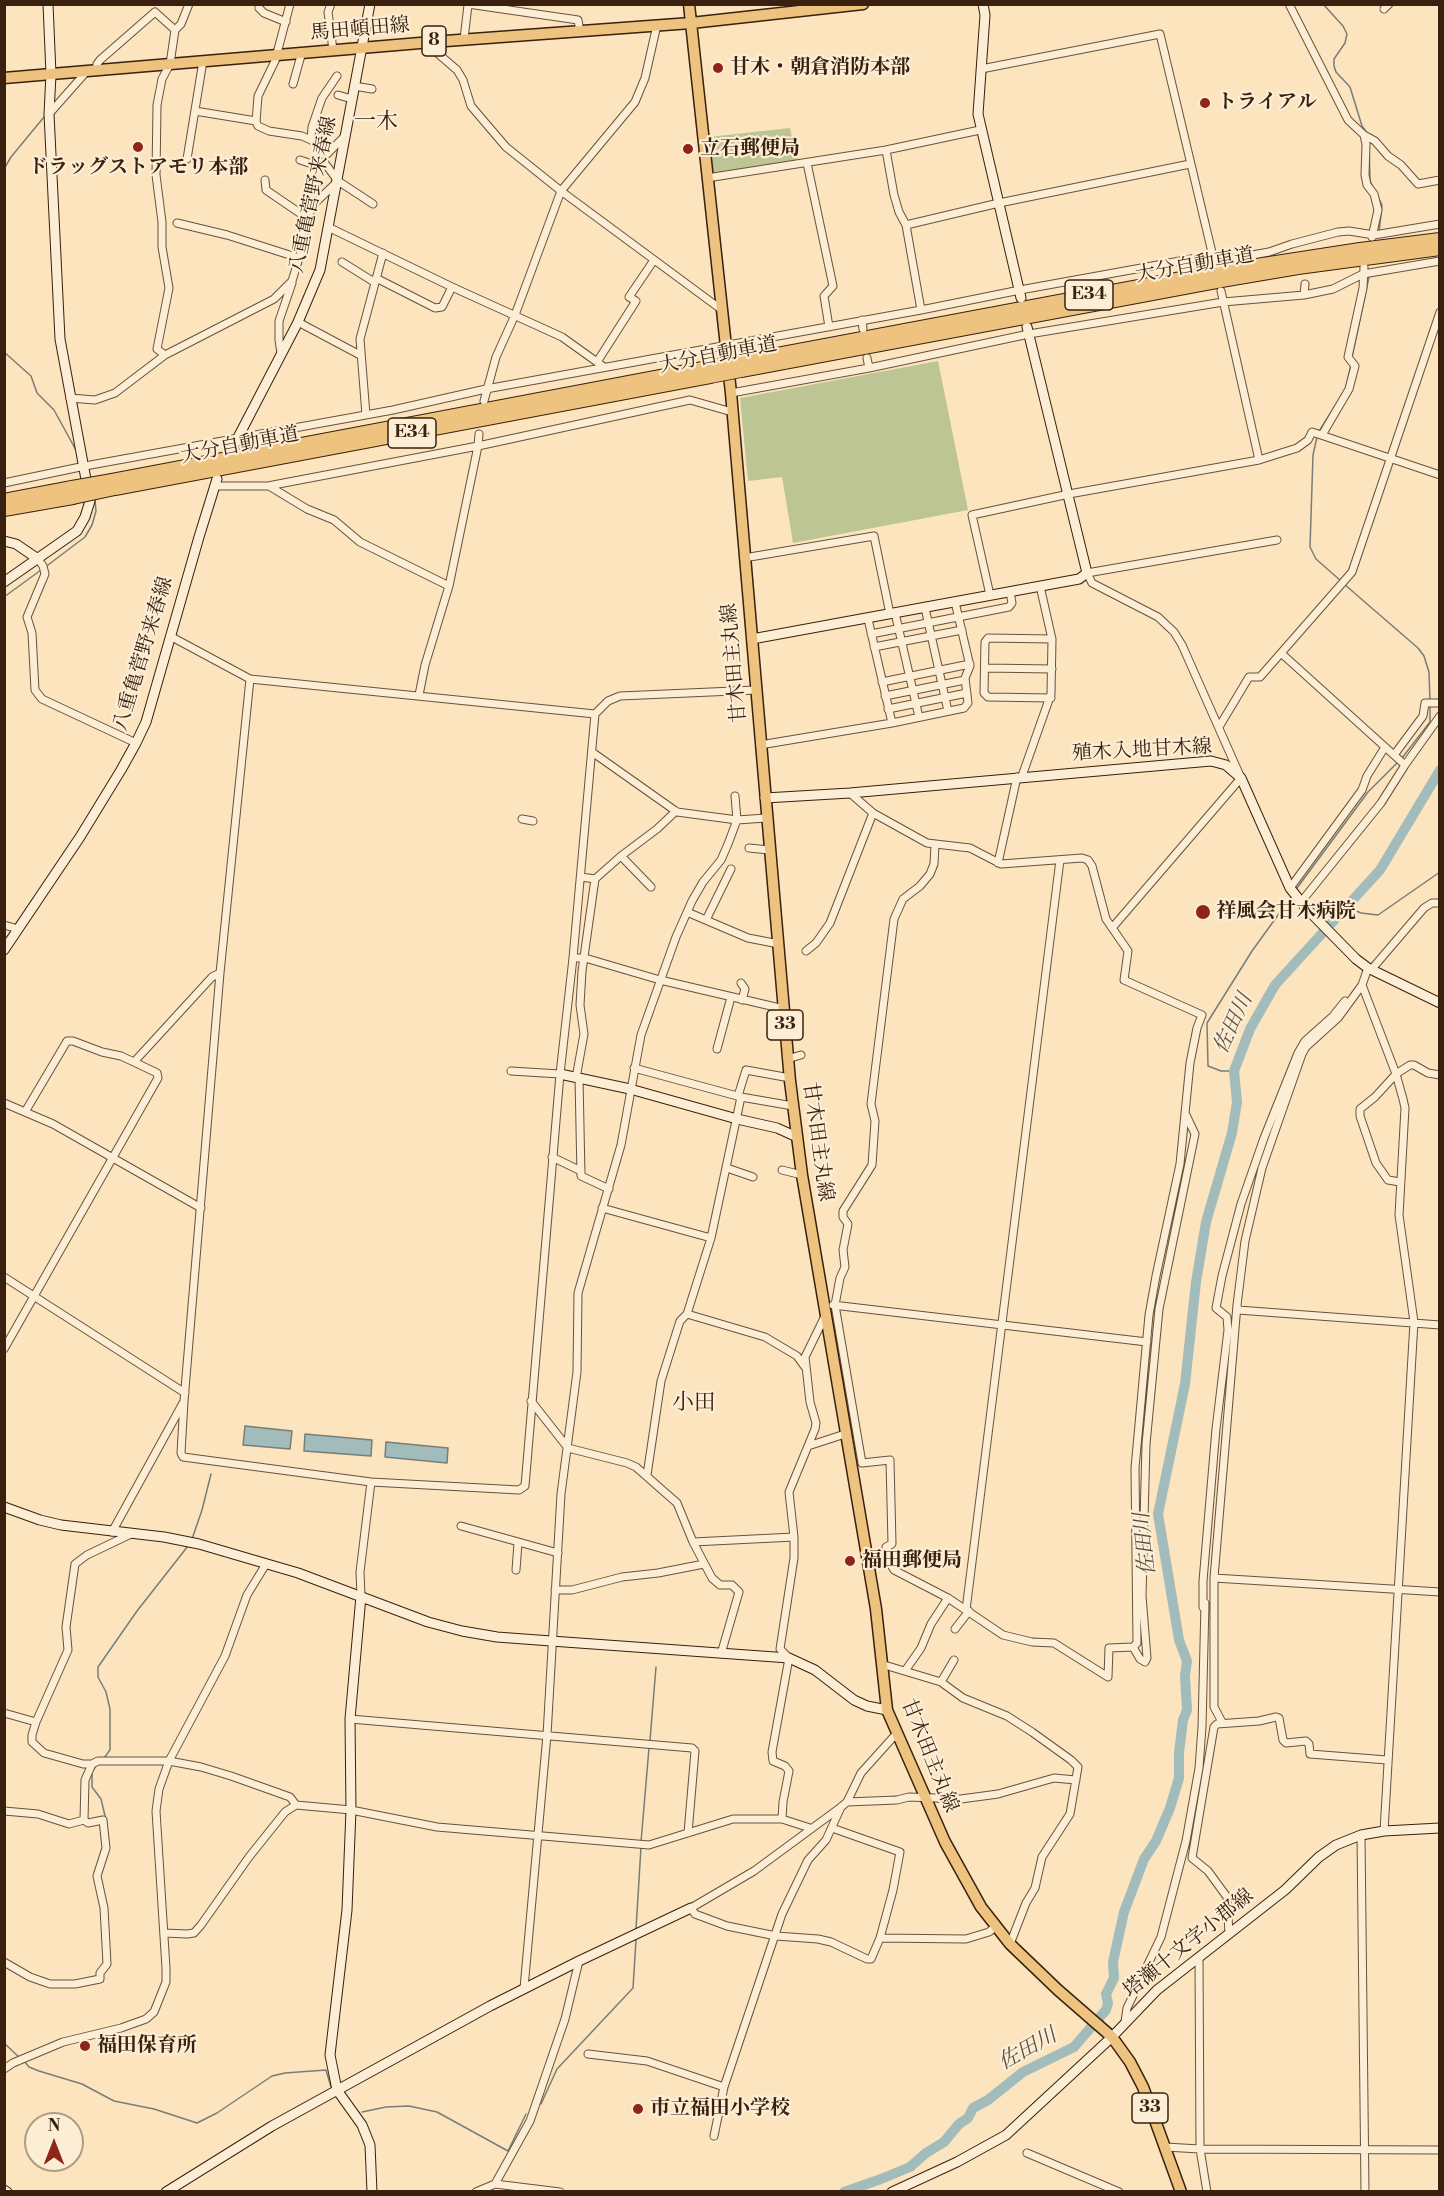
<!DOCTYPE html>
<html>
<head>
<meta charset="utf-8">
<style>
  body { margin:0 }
  #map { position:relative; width:1444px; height:2196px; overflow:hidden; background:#fbe4be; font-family:"Libre Bodoni",serif }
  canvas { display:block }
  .frame { position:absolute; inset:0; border:6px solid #39200f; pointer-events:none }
  .north { position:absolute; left:24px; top:2112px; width:60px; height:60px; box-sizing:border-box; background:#fcedd5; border:2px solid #ae9b86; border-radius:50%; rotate:0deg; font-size:16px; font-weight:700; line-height:24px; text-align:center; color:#39200f }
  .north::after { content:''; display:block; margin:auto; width:21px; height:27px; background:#8f2418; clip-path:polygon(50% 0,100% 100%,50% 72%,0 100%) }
</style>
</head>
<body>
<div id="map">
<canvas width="1444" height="2196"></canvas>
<div class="frame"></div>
<div class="north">N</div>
</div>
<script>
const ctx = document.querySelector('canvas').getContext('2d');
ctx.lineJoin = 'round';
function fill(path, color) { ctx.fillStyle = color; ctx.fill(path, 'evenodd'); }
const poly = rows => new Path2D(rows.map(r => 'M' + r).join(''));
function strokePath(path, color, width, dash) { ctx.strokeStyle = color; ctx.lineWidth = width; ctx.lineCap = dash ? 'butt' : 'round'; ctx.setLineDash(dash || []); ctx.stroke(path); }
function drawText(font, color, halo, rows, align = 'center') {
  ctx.font = font + ' "Libre Bodoni","Noto Serif JP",serif'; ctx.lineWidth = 4.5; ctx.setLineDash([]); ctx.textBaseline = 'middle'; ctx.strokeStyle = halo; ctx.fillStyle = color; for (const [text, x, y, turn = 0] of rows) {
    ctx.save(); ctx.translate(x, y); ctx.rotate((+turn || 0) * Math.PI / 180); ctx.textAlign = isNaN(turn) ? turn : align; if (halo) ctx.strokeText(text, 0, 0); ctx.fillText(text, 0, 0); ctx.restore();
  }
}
fill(poly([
  [790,128,797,161,713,173,709,137],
  [938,361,968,510,793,543,782,477,748,481,740,398]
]), '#bcc593');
const water = poly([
  [245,1426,292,1431,290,1449,243,1445,245,1426],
  [305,1434,372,1440,371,1456,304,1451,305,1434],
  [386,1442,448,1448,447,1463,385,1457,386,1442]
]);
fill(water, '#a2bcbb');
strokePath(water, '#787e76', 1.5);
strokePath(poly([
  [1323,4,1343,26,1347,34,1345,43,1334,59,1334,66,1336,72,1350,87,1362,126,1368,134],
  [1369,142,1370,181,1382,205,1379,233],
  [4,169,11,157,44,117],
  [4,352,31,376,37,393,54,410,77,452],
  [1352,357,1369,277],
  [1346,387,1351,365],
  [1318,433,1335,406],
  [1317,437,1313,455,1310,547,1316,559,1341,581],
  [48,565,85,537,92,525,96,511,95,500],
  [1344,584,1418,648,1424,656,1429,672,1430,702],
  [4,597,41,570],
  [1402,758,1430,722,1430,707],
  [1297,888,1368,792,1399,761],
  [1347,907,1361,913,1378,915,1440,872],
  [1234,1071,1221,1071,1208,1066,1207,1023,1252,951,1291,897],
  [192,1539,202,1510,211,1474],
  [650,1740,656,1667],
  [104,1758,110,1750,110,1709,106,1692,98,1677,98,1667,137,1611,188,1546],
  [96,1766,92,1772,92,1787,101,1799,106,1820],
  [641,1842,649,1748],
  [636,1929,641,1847],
  [102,1976,108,1968],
  [4,2043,20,2058],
  [24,2061,29,2067,39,2071,82,2084,114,2101,154,2109,197,2123,217,2113,272,2076,285,2073,326,2070,331,2087],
  [541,2104,557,2069,633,1988,636,1940],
  [362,2112,386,2107,409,2106,437,2112,508,2151,526,2114]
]), '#787e76', 1.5);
strokePath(poly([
  [844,2192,881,2179,910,2167,926,2153,944,2142,959,2124,968,2118,973,2108,988,2100,1023,2072,1074,2047,1106,2010,1108,2003,1106,1994,1114,1978,1113,1962,1124,1912,1144,1859,1156,1841,1170,1808,1179,1778,1179,1753,1183,1720,1187,1710,1185,1676,1187,1661,1179,1640,1158,1514,1185,1384,1196,1282,1206,1222,1232,1133,1237,1102,1234,1071,1250,1029,1275,985,1380,870,1440,770]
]), '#a2bcbb', 10);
const street = poly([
  [290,4,275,61,258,96,256,122,258,126,269,131,302,136,311,140,328,153],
  [331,4,328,12,333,50],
  [468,4,578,20,580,32],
  [1289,4,1348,120,1364,135,1375,141,1388,156,1401,165,1418,184,1440,180],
  [259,8,264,13,286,22],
  [1384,9,1389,4],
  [464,39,468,5],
  [432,42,435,51,457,70,463,80,471,106,506,147,561,191,722,310],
  [981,69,1160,34,1215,265],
  [96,70,97,64,100,60,155,12,175,30],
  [293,84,302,52],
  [354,86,372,89],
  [338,95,352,99],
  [195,111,256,121],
  [49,114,87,71],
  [1364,135,1366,144,1365,175,1367,185,1374,194,1378,210,1372,237],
  [311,140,312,127,322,98,337,76],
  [886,150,894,195,899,212,906,225,921,310],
  [327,154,346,135],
  [187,159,203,61],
  [300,160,312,164,324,162,338,181,373,204],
  [807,163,833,286,824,296,829,327],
  [707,178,886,150,980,130],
  [265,180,266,190,307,218],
  [177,223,227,235,299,258],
  [906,225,999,203,1190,164],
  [328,227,452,287,562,337,604,367],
  [1213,255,1219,261,1269,252,1292,244,1338,232,1349,231,1374,235,1440,224],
  [342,262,374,282],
  [376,278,435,308,442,307,452,287],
  [1221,291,1259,460],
  [1304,295,1305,284],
  [862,320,863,329],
  [298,322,360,355],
  [281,353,279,340,279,321,292,283],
  [165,355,157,349,169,288,162,247,162,222,156,175,157,105,162,79,170,64,175,30,181,24,189,4],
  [867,358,869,368],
  [597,362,636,301,629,297,654,260],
  [731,393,869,368,1029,334,1223,302,1304,295,1333,289,1363,274,1440,261],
  [70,398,95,400,115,393,165,355,274,299,292,281,300,255,307,218,315,203,337,182],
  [484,401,496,357,515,315,561,191,635,102,645,78,657,25],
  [366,415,360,339,383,253],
  [1322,435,1349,389,1355,366,1348,357,1363,288,1364,267],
  [4,483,85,466,393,410,486,389,921,310,1020,290,1213,255],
  [214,486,268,486,478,446,690,400,732,412],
  [269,486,307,509,334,520,360,542,449,586],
  [744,558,874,536,890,614],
  [38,559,43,566,45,574,27,617,32,633,35,690,42,699,136,743],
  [990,595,972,515,1069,494,1259,460,1297,448,1308,440,1312,432,1440,475],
  [925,608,948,711],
  [895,613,919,717],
  [868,619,892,723],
  [871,634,1009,607,1012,603,1010,592],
  [170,636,250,679],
  [874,647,962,630],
  [1281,653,1405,765],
  [985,668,1052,669],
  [882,682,970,664],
  [419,695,425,665,449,586,478,446,479,434],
  [885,696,965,680],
  [1051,698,988,697,984,693,985,642,988,638,1052,639],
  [888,709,967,693],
  [595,714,250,679,220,973,184,1401,181,1453,183,1457,371,1482,519,1490,525,1486,560,1074,573,958,595,714,608,701,620,696,756,690],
  [1219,727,1249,677,1260,677,1352,572,1440,312],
  [760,745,892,723,964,708,968,703,965,678,970,666,955,602],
  [592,752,677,812,737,820,766,818],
  [1394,755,1423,716,1425,703,1440,703],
  [1022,776,1051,694,1052,639,1040,586],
  [850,793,873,813,927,843,970,848,1001,864,1082,858,1088,860,1092,866,1106,919,1128,951,1124,980,1202,1015,1197,1028,1190,1063,1180,1164,1156,1276,1149,1315,1135,1468,1137,1643,1133,1647,1109,1648,1108,1677,1054,1643,1032,1642,1003,1635,948,1598,894,1570,888,1560,886,1547,892,1544,890,1460,862,1463,835,1305,840,1278,845,1267,843,1250,848,1224,843,1217,843,1211,872,1165,875,1121,871,1104,894,919,903,899,920,886,930,874,934,864,935,844],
  [522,819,533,821],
  [749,848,769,850],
  [621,856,651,887],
  [998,863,1017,777],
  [581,877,595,879,621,856,657,829,676,811],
  [1290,888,1362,790,1367,776,1385,747],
  [1301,902,1381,803,1405,765,1440,716],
  [687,912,748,938,779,944],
  [706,920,731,869],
  [4,925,18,929],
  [1112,928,1241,778,1182,645,1174,632,1158,617,1092,583,1087,573,1277,540],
  [806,951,816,943,830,923,873,813],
  [573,958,585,958,660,980,784,1009],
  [1371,970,1424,908,1432,903,1440,903],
  [741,983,745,989,742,1000],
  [1362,985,1396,1074,1403,1099,1405,1108,1399,1215,1414,1322,1384,1831],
  [717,1049,731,997],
  [787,1059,801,1055],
  [634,1068,741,1097],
  [511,1071,560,1074],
  [576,1078,584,1034,580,1005,582,971,595,879],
  [579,1078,581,1176,609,1189],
  [738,1096,746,1070,790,1078],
  [4,1103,53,1124,201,1208],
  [25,1112,67,1041,73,1041,102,1052,121,1056,134,1062],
  [552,1157,581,1171],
  [727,1168,753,1177],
  [782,1170,802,1175],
  [1400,1182,1388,1180,1376,1163,1360,1116,1360,1109,1375,1097,1396,1074,1410,1065,1414,1065,1428,1073,1440,1075],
  [602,1208,711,1238],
  [4,1277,185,1393],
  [833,1305,1147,1342],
  [1237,1305,1238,1310,1440,1325],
  [687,1314,765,1337,797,1356,805,1367],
  [4,1349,158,1078,157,1073,134,1062,212,977,220,973],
  [531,1401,568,1448,627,1463,636,1467,677,1503,693,1542,712,1578,720,1585,732,1585,739,1592,721,1654],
  [808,1446,845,1434],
  [647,1475,661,1381,680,1321,687,1314,711,1238,741,1097,793,1106],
  [461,1526,558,1553],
  [112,1532,183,1403],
  [133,1533,87,1555,75,1564,66,1627,68,1650,36,1722,32,1735,32,1742,44,1753,83,1764,92,1764,98,1761,169,1761,201,1767,231,1776,290,1797,296,1805],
  [693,1542,794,1537],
  [516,1570,518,1543],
  [1214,1578,1440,1592],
  [555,1590,572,1590,622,1577,658,1573,704,1564],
  [361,1596,360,1572,371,1482],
  [1203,1607,1203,1581,1216,1429,1228,1330,1227,1317,1216,1308,1222,1276,1241,1204,1264,1138,1298,1053,1305,1041,1333,1016,1345,1001],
  [966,1610,1060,860],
  [955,1629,969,1611],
  [1133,1647,1140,1659,1145,1662,1147,1658,1142,1596,1146,1444,1159,1309,1195,1134,1186,1115],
  [881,1664,941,1682,963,1698,1007,1716,1032,1732,1071,1760,1078,1767,1070,1814,1042,1857,1035,1888,1026,1903,1010,1944],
  [905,1671,921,1648,931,1624,948,1598],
  [941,1682,954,1660],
  [4,1713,36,1722],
  [350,1719,692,1748,695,1751,688,1833],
  [1222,1722,1214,1707,1214,1578,1237,1305,1245,1241,1262,1168,1302,1054,1306,1047,1338,1018,1362,985,1368,968],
  [847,1802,897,1800,909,1797,961,1799,998,1794,1054,1778,1076,1780],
  [4,1811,38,1814,69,1824,84,1820,85,1780,92,1764],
  [782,1819,783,1802,789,1771,785,1766,773,1761,772,1752,789,1658,780,1649,794,1558,794,1537,789,1492,815,1429,816,1423,810,1402,805,1357,825,1316],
  [832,1828,900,1852,893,1890,880,1938,871,1959,867,1959,831,1942,818,1939,776,1936,727,1926,695,1914,691,1908,754,1871,841,1807,847,1802,861,1773,897,1733],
  [1361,1835,1365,2192],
  [164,1933,187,1934,194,1933,201,1925,249,1857,285,1812,296,1805,351,1810,437,1827,649,1845,733,1819,782,1819,810,1828],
  [1229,1934,1227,1897,1208,1871,1192,1858,1214,1727,1217,1724,1259,1721,1276,1717,1279,1718,1283,1740,1286,1743,1306,1741,1309,1744,1310,1754,1387,1760],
  [880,1938,966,1939,989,1932,995,1927],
  [1199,1957,1200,2149,1207,2192],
  [4,1962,30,1977,50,1984,75,1984,100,1979,100,1973,107,1964,104,1908,97,1876,106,1848,103,1820,88,1823,84,1820],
  [524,1988,547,1735,561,1494,577,1372,578,1293,621,1145,641,1035,676,937,692,901,703,882,721,860,728,844,737,820,735,796],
  [1125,2022,1127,2008,1161,1937,1186,1841,1199,1768,1202,1727,1205,1603],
  [588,2054,647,2061,724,2087],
  [4,2069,13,2063,63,2042,121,2028,146,2019,154,2012,166,1982,166,1968,156,1811,159,1789,169,1761,225,1656,247,1595,266,1564],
  [714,2136,724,2087,782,1914,808,1860,826,1840,841,1807],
  [1165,2147,1200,2149,1440,2150],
  [1027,2153,1119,2192],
  [495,2184,530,2121,565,2019,579,1961],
  [476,2192,495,2184,560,2192]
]);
const secondary = poly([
  [983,4,985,15,978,114,1021,298],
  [233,447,298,322,320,270,370,4],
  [4,541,16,544,38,559],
  [4,582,77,531,85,517,90,501,60,339,49,114,51,74,48,4],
  [752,639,1079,579,1087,573,1027,327],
  [765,798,850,793,1211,761,1226,765,1241,778,1290,888,1305,907,1356,959,1368,968,1440,1003],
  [4,950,80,837,121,770,136,743,146,722,199,537,217,479],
  [560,1074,630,1089,737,1119,777,1128,797,1137],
  [4,1507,40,1520,61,1525,164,1537,199,1544,298,1573,428,1622,462,1631,497,1637,551,1641,789,1658,815,1670,854,1700,867,1706,887,1710],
  [361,1596,350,1719,351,1810,347,1910,330,2055,337,2090,362,2125,370,2145,372,2192],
  [4,2190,7,2192],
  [166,2192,272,2126,490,2006,579,1961,691,1908],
  [892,2192,957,2162,1006,2135,1112,2037,1157,1990,1285,1890,1319,1857,1336,1845,1361,1835,1384,1831,1440,1828]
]);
const primary = poly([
  [689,4,731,393,790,1081,802,1175,876,1609,887,1710,945,1842,981,1907,1010,1944,1058,1990,1112,2037,1130,2062,1143,2087,1181,2192],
  [4,78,432,42,691,23,863,4]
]);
const highway = poly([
  [740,361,1224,270,1360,249,1440,239],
  [741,371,1227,280,1298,268,1440,249],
  [112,480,708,367],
  [115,489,710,377],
  [4,500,72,487],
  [4,510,73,498]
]);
strokePath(street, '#6a513b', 9);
strokePath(secondary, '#39200f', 11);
strokePath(primary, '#39200f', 13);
strokePath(highway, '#39200f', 14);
strokePath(street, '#fcedd5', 7);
strokePath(secondary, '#fcedd5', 9);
strokePath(primary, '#eec27f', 10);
strokePath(highway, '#eec27f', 12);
const highwayBridge = poly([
  [708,367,740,361],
  [710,377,741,371],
  [72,487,112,480],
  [73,498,115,489]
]);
strokePath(highwayBridge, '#39200f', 14, []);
strokePath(highwayBridge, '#eec27f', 12);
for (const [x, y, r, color] of [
  [718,68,6,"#8f2418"],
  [1205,103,6,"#8f2418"],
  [138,147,6,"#8f2418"],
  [688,149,6,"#8f2418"],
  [1203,912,8,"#8f2418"],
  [850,1561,6,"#8f2418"],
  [85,2046,6,"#8f2418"],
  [638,2109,6,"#8f2418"]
]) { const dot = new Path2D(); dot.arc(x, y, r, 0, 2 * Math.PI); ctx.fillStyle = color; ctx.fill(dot); strokePath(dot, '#fcedd5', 2); }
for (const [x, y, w] of [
  [434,41,24],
  [1089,295,48],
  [412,433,48],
  [785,1025,36],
  [1150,2108,36]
]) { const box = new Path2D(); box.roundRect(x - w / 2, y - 15, w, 30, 4.5); ctx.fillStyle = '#fcedd5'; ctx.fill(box); strokePath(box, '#39200f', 1.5); }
drawText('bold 18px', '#39200f', null, [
  ["8",434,41],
  ["E34",1089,295],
  ["E34",412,433],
  ["33",785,1025],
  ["33",1150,2108]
]);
drawText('20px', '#39200f', '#fcedd5', [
  ["馬田頓田線",360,30,-5],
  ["八重亀菅野来春線",314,195,-78],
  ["大分自動車道",1195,266,-10],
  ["大分自動車道",718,356,-11],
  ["大分自動車道",240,446,-11],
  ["八重亀菅野来春線",144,654,-73],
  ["甘木田主丸線",735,663,-95],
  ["殖木入地甘木線",1142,751,-3],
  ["甘木田主丸線",817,1142,82],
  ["甘木田主丸線",929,1756,68],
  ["塔瀬十文字小郡線",1189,1944,-39]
]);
drawText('bold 20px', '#39200f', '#fcedd5', [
  ["甘木・朝倉消防本部",730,68],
  ["トライアル",1217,103],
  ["立石郵便局",700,149],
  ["ドラッグストアモリ本部",138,168,"center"],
  ["祥風会甘木病院",1216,912],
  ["福田郵便局",862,1561],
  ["福田保育所",97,2046],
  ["市立福田小学校",650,2109]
], 'left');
drawText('italic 21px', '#584f43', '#fcedd5', [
  ["佐田川",1234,1024,-65],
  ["佐田川",1146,1544,-96],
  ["佐田川",1028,2050,-29]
]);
drawText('22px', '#39200f', '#fcedd5', [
  ["一木",376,123],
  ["小田",694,1404]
]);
</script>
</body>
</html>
